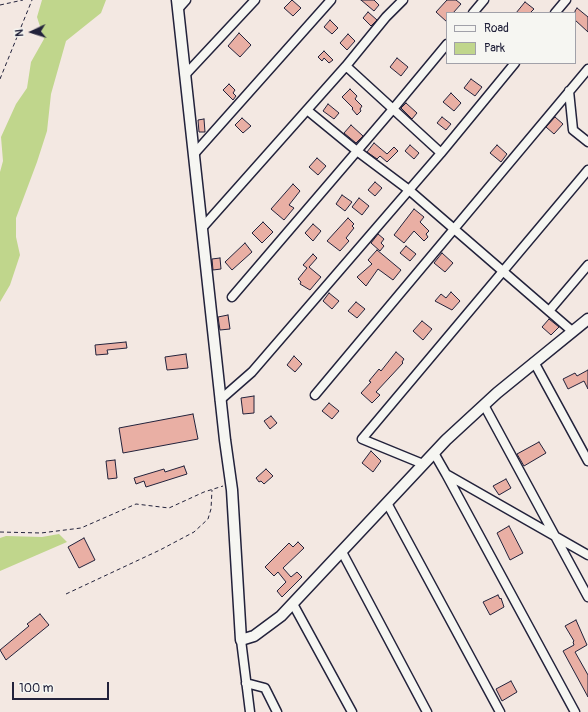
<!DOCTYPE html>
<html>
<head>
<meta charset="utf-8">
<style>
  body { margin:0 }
  #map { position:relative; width:588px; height:712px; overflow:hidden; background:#f3e8e2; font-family:Pangolin,sans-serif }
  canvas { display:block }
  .legend { position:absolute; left:446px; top:12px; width:130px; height:52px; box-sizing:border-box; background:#f6f6f2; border:1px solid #a1a1a9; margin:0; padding:5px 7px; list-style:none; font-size:12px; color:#22223b }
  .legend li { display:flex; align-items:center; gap:8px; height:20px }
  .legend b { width:20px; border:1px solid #a1a1a9 }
  .north { position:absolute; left:12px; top:12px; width:40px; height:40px; -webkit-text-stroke:3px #f6f6f2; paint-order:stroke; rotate:266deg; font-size:11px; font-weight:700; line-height:16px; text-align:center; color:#22223b }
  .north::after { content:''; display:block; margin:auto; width:14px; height:18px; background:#22223b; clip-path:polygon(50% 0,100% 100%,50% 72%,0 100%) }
  .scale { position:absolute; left:12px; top:682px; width:97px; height:18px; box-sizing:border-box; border:2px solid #22223b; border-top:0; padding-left:5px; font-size:12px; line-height:14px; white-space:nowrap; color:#22223b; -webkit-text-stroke:3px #f6f6f2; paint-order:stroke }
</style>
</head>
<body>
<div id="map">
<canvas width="588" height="712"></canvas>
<ul class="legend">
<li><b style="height:5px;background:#f6f6f2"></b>Road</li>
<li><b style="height:11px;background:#c0d68c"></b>Park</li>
</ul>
<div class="north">N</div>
<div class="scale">100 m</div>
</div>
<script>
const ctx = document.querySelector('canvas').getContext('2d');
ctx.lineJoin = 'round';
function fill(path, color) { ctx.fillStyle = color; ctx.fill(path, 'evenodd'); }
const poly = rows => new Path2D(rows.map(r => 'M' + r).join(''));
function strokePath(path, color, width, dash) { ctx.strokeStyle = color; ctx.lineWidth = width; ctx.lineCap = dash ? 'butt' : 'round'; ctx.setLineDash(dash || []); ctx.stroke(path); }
fill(poly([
  [42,0,106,0,101,13,66,41,51,94,47,131,37,162,16,218,16,237,20,255,10,285,0,302,0,172,3,161,1,137,16,104,27,88,31,62,44,39,37,17],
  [59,534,67,542,0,571,0,538,6,536,42,537]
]), '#c0d68c');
const building = poly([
  [292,0,301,8,293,16,284,8,292,0],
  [361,0,374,0,379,5,374,11,361,0],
  [447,0,456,0,461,4,453,13,447,13,447,22,436,12,447,0],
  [525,2,534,9,530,13,516,13,525,2],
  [577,8,588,17,588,32,575,20,575,11,577,8],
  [368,12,377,20,371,26,363,18,368,12],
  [330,20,338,28,332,34,324,27,330,20],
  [239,33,251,45,240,57,228,46,239,33],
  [348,34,355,41,347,50,340,43,348,34],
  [324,51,333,60,329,63,324,58,322,61,318,57,324,51],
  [397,58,408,67,401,76,390,67,397,58],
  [471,79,482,87,475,96,464,88,471,79],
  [229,84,235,90,233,93,236,96,233,100,223,90,229,84],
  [350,89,357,96,355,99,362,106,360,109,361,111,357,115,352,109,353,108,342,97,350,89],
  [451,93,461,103,454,111,443,102,451,93],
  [406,103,417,113,412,119,401,108,406,103],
  [328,104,339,113,334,119,323,111,328,104],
  [442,117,451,124,446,130,437,123,442,117],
  [555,117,563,124,554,134,546,127,555,117],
  [242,118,251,126,243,133,235,125,242,118],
  [204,119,205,132,199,132,198,120,204,119],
  [351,125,363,136,356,143,344,133,351,125],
  [374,143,387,154,394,147,398,151,387,162,380,156,377,159,367,152,374,143],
  [410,145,419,153,414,159,405,151,410,145],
  [497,145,507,154,501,162,490,153,497,145],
  [317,158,326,166,318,175,309,167,317,158],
  [375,182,382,188,375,196,368,190,375,182],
  [293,184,300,191,289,205,294,208,284,220,271,209,293,184],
  [342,195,352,202,345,211,336,204,342,195],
  [359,198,369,206,362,215,352,207,359,198],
  [414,209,424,217,420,222,429,231,426,234,428,237,424,241,414,231,404,243,394,235,414,209],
  [348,218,354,224,352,226,354,228,346,238,349,241,340,251,327,241,348,218],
  [263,222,273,232,262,243,252,233,263,222],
  [313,224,321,231,313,241,305,233,313,224],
  [378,234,384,239,381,243,384,246,380,251,371,243,378,234],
  [245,243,252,252,232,270,225,262,245,243],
  [406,246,416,254,410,261,400,253,406,246],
  [377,250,401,270,393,280,378,269,366,286,357,277,372,264,368,260,377,250],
  [442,253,453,263,445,272,434,263,442,253],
  [313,254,317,258,309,267,321,277,310,290,300,284,301,282,298,279,307,268,303,265,313,254],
  [220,258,221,269,213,270,212,259,220,258],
  [451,292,460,301,452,310,435,301,441,294,446,298,451,292],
  [329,293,339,301,332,309,323,301,329,293],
  [356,302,365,309,357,318,348,311,356,302],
  [228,315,230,329,220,330,218,317,228,315],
  [549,319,559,327,551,335,542,327,549,319],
  [422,321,432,329,423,340,413,331,422,321],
  [126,342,127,348,107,350,108,354,96,355,95,345,126,342],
  [396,352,404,359,402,362,403,363,376,392,380,395,372,403,361,393,371,382,369,381,379,369,381,371,396,352],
  [186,354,188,368,167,370,165,357,186,354],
  [294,356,302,364,295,372,287,365,294,356],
  [588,370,588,389,584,381,568,389,563,379,575,373,577,376,588,370],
  [254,396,254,413,243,414,241,398,254,396],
  [329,403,339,411,332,419,322,411,329,403],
  [193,414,198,439,123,453,119,428,193,414],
  [271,416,277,423,270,429,264,421,271,416],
  [539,442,546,453,524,466,517,454,539,442],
  [371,451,381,461,373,472,362,463,371,451],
  [115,460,117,478,108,479,106,461,115,460],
  [184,466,187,474,146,487,144,481,136,484,134,478,164,469,165,472,184,466],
  [266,469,273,476,264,484,261,481,259,482,256,478,266,469],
  [506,479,511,488,499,495,493,486,506,479],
  [509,526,523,553,510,560,497,533,509,526],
  [84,538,95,560,79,568,68,547,84,538],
  [298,542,304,548,283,568,291,577,297,572,302,577,282,597,277,591,286,582,278,572,274,576,265,567,289,543,293,547,298,542],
  [498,595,500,599,501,598,504,607,490,615,483,602,498,595],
  [40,614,49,625,6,660,0,650,29,626,27,624,40,614],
  [576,620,587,645,575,652,588,675,588,697,563,651,574,645,573,642,574,641,565,626,576,620],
  [511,681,517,692,502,701,496,689,511,681]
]);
fill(building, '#e9afa4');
strokePath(building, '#22223b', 1);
const minor = poly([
  [403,0,386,17,346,66,393,109,447,44],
  [178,9,186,0],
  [473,13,484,0],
  [555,13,566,0],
  [185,75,255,0],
  [569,91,573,130,588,142],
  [307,110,357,151,409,190,572,331],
  [194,154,331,0],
  [202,228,346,66],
  [232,297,393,109,441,153],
  [549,311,588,265],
  [534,362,588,461],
  [315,395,588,69],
  [220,400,252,372,441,153,515,63],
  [484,405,588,597],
  [434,453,446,474,588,555],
  [423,464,362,439,588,170],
  [446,474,575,712],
  [387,503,500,712],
  [342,552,427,712],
  [293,604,352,712],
  [241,640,250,712],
  [246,683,265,688,277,712]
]);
const tertiary = poly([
  [177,0,225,440,232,490,241,640,254,636,281,616,446,440,497,393,588,319]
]);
strokePath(minor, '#22223b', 11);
strokePath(tertiary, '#22223b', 13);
strokePath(poly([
  [0,5,23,0],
  [0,79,32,0],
  [0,532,41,533,81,528,136,504,169,508,204,492,223,486],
  [66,594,160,550,194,532,208,519,211,509,212,490]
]), '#22223b', 1, [4, 3]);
strokePath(minor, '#f6f6f2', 8);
strokePath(tertiary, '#f6f6f2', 10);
</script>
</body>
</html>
